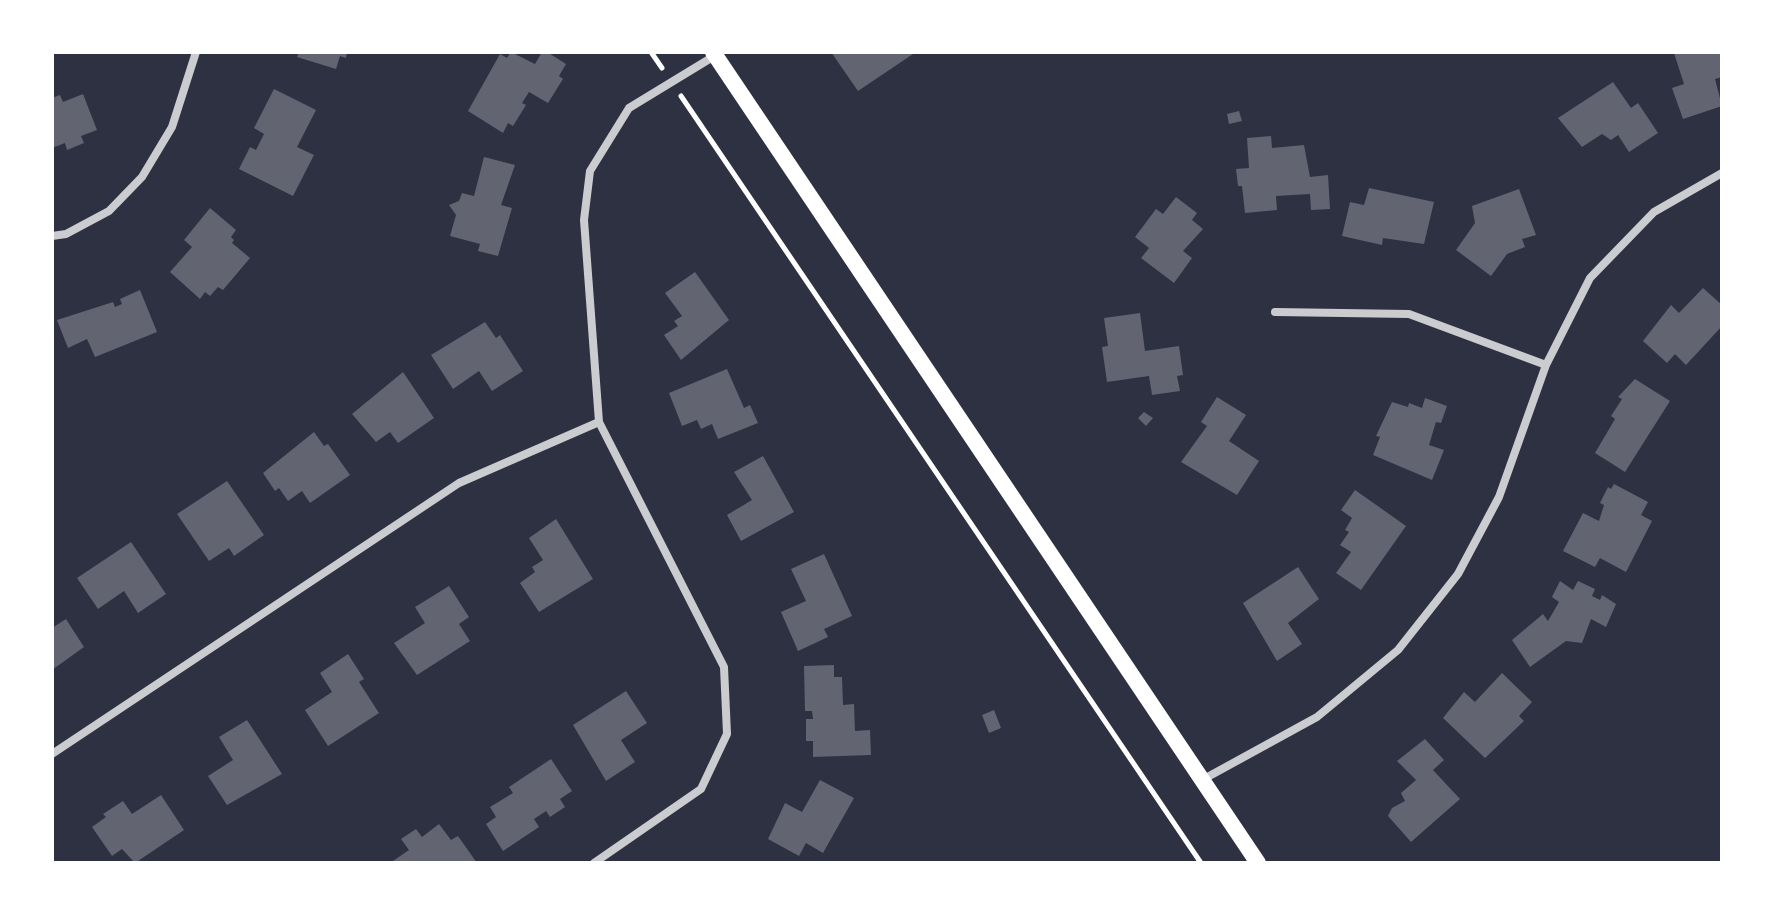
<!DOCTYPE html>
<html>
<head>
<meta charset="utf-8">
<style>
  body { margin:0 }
  #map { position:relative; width:1774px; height:915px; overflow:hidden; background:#2d3142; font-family:Montserrat,sans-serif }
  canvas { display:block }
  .frame { position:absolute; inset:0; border:54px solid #fff; pointer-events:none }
</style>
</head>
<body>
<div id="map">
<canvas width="1774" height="915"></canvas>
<div class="frame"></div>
</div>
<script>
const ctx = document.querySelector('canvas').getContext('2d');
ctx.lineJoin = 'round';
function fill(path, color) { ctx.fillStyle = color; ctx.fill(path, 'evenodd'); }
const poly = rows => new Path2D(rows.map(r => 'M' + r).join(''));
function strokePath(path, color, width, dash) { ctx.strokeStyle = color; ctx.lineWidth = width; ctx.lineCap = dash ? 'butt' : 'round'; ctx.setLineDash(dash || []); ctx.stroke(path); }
fill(poly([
  [299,52,347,52,346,58,340,56,336,69,297,57],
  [511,52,535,64,542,52,547,52,566,64,559,76,563,79,548,103,529,92,522,103,526,105,513,126,508,123,503,133,468,111,500,54,507,58],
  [831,52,916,52,858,91],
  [1722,52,1722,77,1715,79,1722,106,1683,119,1672,88,1684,84,1674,53],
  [1613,82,1631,108,1638,103,1658,133,1629,152,1618,135,1611,140,1602,134,1582,147,1558,118],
  [274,89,316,110,297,147,314,155,293,196,239,169,250,147,256,150,264,134,254,128],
  [83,94,97,130,81,136,84,143,67,150,65,143,52,148,52,98,60,95,63,102],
  [1239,111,1242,121,1229,124,1227,114],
  [1271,136,1272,148,1304,145,1310,177,1328,175,1330,209,1311,210,1310,194,1276,196,1277,210,1245,213,1242,186,1238,186,1236,169,1249,168,1247,138],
  [484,157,515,165,501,205,512,208,498,256,478,251,480,244,450,236,456,215,449,205,459,201,462,193,474,196],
  [1369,188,1434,202,1424,244,1383,238,1382,245,1342,236,1350,202,1364,205],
  [1519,189,1536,235,1522,239,1525,247,1507,254,1491,276,1456,250,1475,223,1472,206],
  [1176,197,1197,213,1192,220,1203,229,1183,251,1192,258,1174,283,1141,258,1149,248,1135,237,1156,209,1163,214],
  [210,208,236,230,231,237,234,240,232,243,250,258,223,290,218,287,210,296,205,292,200,299,170,272,192,247,184,240],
  [695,272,729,320,681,360,664,335,678,326,674,321,682,316,665,293],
  [1703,288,1722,305,1722,326,1686,365,1675,354,1667,363,1643,341,1671,305,1679,313],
  [140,290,157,332,95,357,87,339,68,348,57,320,113,302,115,307,122,304,120,299],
  [1140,313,1145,351,1179,346,1183,375,1177,376,1180,391,1152,395,1149,376,1107,382,1102,347,1108,346,1104,318],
  [485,322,496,338,500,335,523,371,492,391,479,371,453,389,431,355],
  [727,369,744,408,750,405,758,423,718,439,712,424,701,429,697,420,682,426,669,393],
  [403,372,434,418,398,443,390,432,376,442,352,414],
  [1635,379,1670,401,1625,472,1595,453,1615,419,1611,416,1622,399,1618,397],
  [1217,397,1246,415,1229,441,1259,461,1237,495,1181,462,1207,426,1201,422],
  [1425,398,1447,406,1441,423,1436,422,1429,445,1444,450,1432,480,1373,455,1380,437,1376,436,1392,402,1408,407,1409,403,1422,408],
  [1144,412,1153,418,1146,426,1138,418],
  [314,432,324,446,328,444,350,475,310,503,302,491,288,501,279,488,275,491,263,473],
  [763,456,794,512,741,541,727,515,752,500,734,472],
  [227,481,264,535,234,556,229,548,209,561,177,514],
  [1614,484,1648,502,1641,515,1652,521,1626,572,1600,558,1595,567,1563,551,1583,513,1599,521,1604,505,1600,503,1608,487,1611,489],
  [1355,490,1406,526,1361,590,1336,573,1351,552,1340,545,1349,532,1345,530,1352,518,1341,510],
  [556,519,593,579,539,612,520,583,535,572,532,567,543,560,529,538],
  [131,542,166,594,138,613,124,591,98,609,77,578],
  [824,554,852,616,824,629,828,637,798,651,781,612,806,601,791,569],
  [1298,567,1319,599,1288,623,1302,644,1277,661,1243,603],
  [1560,581,1573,590,1578,581,1595,589,1592,596,1600,600,1602,595,1616,604,1606,627,1591,619,1582,643,1566,641,1530,667,1512,640,1543,614,1548,621,1559,602,1552,597],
  [449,586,469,617,459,624,470,641,417,675,394,643,425,623,415,607],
  [66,619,84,647,52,670,52,628],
  [348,654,364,679,359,682,379,713,328,746,305,710,332,692,320,673],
  [834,665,834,677,842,677,843,705,854,704,855,731,870,730,871,755,813,757,813,741,806,741,806,719,813,719,812,711,805,711,804,666],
  [1502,673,1532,702,1519,716,1524,721,1485,758,1443,718,1464,692,1475,702],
  [626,691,647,723,621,740,635,762,606,781,573,725],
  [994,710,1001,728,989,733,982,715],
  [247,720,282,774,227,805,208,776,233,760,219,737],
  [1425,739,1444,760,1433,770,1460,799,1411,842,1388,816,1392,808,1405,801,1401,793,1416,780,1397,761],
  [551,759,572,791,560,799,565,807,550,817,546,811,534,819,539,827,503,851,486,824,496,817,490,807,513,793,509,787],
  [820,780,854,798,823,853,806,843,799,856,768,839,785,803,802,812],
  [161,795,184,830,135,863,122,849,112,856,92,827,106,817,103,814,123,801,132,814],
  [439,824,451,840,458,836,477,863,390,863,409,850,401,839,416,829,422,837]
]), '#626471');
strokePath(poly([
  [651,52,662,68],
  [681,96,1201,863]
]), '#fff', 5);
strokePath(poly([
  [52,236,66,234,109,211,142,177,172,127,196,52],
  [1275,312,1409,314,1546,365],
  [52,754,459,483,599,422],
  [1202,780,1317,717,1398,650,1458,574,1499,497,1546,365,1590,278,1654,212,1722,173],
  [594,863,701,789,727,734,724,667,599,422,584,220,590,171,629,108,716,55]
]), '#caccd0', 8);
strokePath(poly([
  [713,52,1258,863]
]), '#fff', 16);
</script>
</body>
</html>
